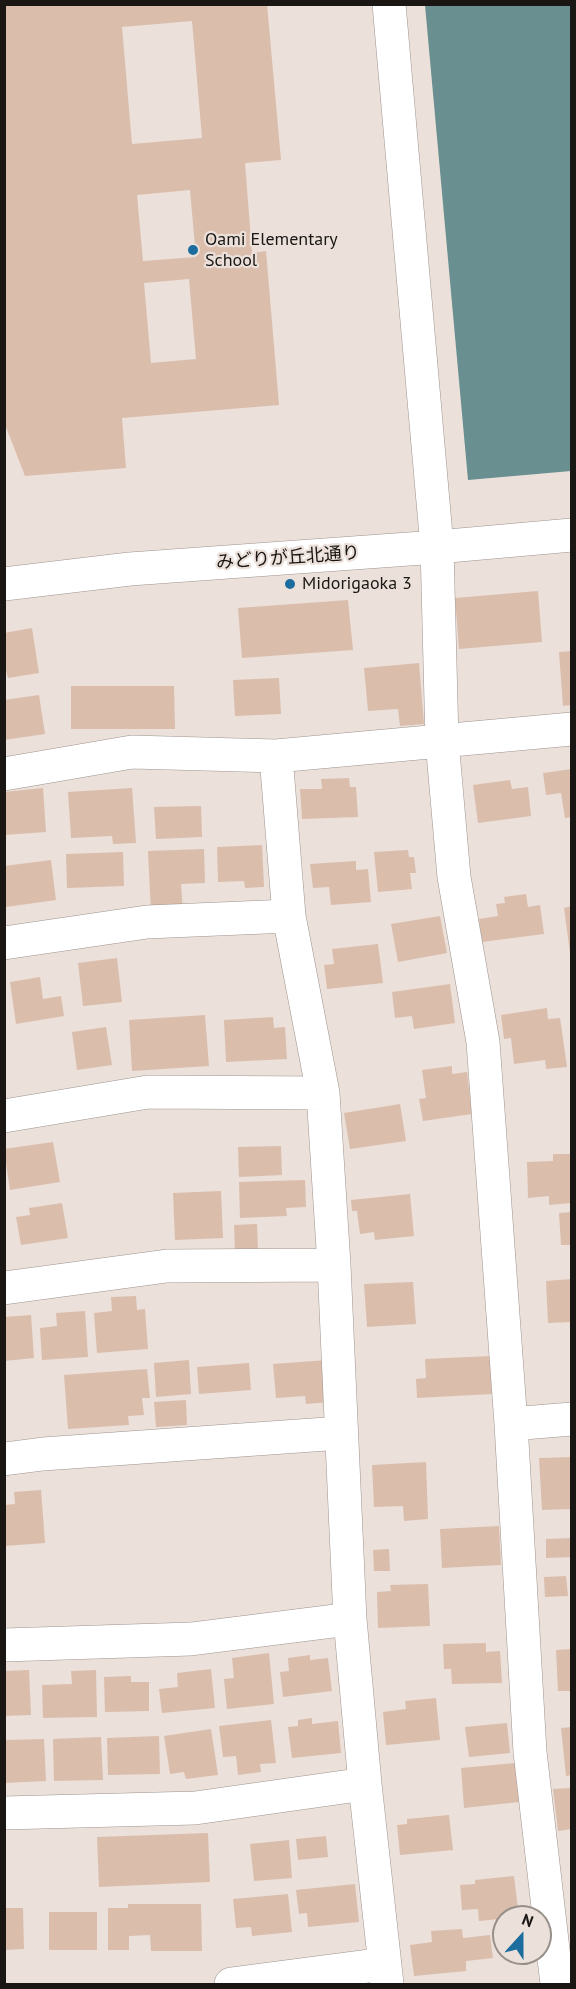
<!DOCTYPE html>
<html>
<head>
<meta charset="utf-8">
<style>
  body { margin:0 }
  #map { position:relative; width:576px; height:1989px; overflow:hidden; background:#ebe0da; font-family:"PT Sans",sans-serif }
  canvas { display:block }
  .frame { position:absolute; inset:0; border:6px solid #191613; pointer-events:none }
  .north { position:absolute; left:492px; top:1905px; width:60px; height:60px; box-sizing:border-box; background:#ebe0da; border:2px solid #978f8a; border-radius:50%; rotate:21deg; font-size:16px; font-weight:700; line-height:24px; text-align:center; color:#191613 }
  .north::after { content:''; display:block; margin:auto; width:21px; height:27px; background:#1d6c9e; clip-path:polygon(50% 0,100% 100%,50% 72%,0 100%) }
</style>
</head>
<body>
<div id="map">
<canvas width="576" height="1989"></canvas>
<div class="frame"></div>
<div class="north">N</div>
</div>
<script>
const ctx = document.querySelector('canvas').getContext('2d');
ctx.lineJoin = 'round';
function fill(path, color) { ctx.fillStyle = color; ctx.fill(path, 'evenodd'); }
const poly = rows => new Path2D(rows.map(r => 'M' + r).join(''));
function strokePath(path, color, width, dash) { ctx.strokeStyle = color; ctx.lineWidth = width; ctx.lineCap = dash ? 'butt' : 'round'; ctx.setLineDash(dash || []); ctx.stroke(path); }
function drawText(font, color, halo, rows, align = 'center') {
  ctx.font = font + ' "PT Sans","Noto Sans JP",sans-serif'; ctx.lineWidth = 4.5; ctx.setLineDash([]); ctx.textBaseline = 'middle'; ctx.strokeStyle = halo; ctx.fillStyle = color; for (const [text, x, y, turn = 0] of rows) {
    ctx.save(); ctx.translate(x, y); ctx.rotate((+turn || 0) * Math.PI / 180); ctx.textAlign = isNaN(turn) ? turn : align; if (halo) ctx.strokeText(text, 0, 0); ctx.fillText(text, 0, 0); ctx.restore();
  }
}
fill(poly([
  [425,5,571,5,571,471,468,480]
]), '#698f90');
fill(poly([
  [4,4,267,4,281,160,245,163,252,253,266,251,279,405,122,418,126,468,25,476,4,422],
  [192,21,202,138,132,144,122,27],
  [190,190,196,257,143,261,137,195],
  [189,279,196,359,151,363,144,283],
  [538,591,542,642,459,649,455,598],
  [348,600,353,650,242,658,238,608],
  [32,628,39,673,8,678,4,663,4,633],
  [572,651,572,705,563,706,559,652],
  [419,663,424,724,400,726,398,709,368,711,364,668],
  [279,678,281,714,235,716,233,680],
  [71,686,174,686,175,729,71,729],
  [39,695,45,734,4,740,4,700],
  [572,769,572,817,565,818,561,793,546,795,543,773],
  [349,778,350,787,356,787,358,817,302,819,300,789,322,789,321,779],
  [510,780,512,789,528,787,531,816,478,823,473,785],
  [43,788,46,832,4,835,4,792],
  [132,788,136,843,113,844,112,836,71,838,68,792],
  [201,806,202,837,156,839,154,807],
  [262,845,264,887,245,888,244,881,218,882,217,847],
  [204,849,205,883,181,884,183,912,151,914,148,851],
  [408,850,409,857,414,857,416,873,410,873,412,889,378,892,374,852],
  [123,852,124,886,67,888,66,854],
  [51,860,56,900,6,907,4,866],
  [356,861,356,870,368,869,371,902,331,905,329,887,313,888,310,864],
  [526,894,528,907,540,905,544,934,482,942,479,919,498,916,496,904,505,903,504,897],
  [572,906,572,953,570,953,564,908],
  [440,916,447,953,398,962,391,924],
  [378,944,383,983,327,989,324,965,334,964,332,949],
  [117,958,122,1002,83,1006,78,963],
  [40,977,43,999,61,996,64,1016,16,1024,10,982],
  [450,984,455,1023,414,1029,412,1016,395,1018,392,992],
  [547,1008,548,1019,560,1018,567,1067,546,1069,545,1060,514,1064,511,1038,504,1039,501,1015],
  [205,1015,209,1066,132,1071,129,1020],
  [273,1017,274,1028,285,1027,287,1059,226,1062,224,1020],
  [106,1027,112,1065,77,1070,72,1032],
  [452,1066,452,1074,467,1072,472,1114,423,1121,419,1099,426,1098,422,1070],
  [400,1104,406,1141,350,1149,344,1113],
  [53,1142,60,1182,10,1190,4,1149],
  [281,1146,282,1175,239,1177,238,1147],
  [553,1154,572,1154,571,1203,549,1205,549,1196,528,1198,527,1162,553,1161],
  [305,1180,306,1207,286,1208,287,1216,240,1218,239,1182],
  [221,1191,223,1238,175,1240,173,1193],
  [410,1194,414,1236,375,1240,374,1232,360,1234,357,1211,352,1211,351,1200],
  [62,1203,68,1238,21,1245,16,1217,30,1215,29,1208],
  [572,1212,572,1245,561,1245,559,1213],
  [257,1224,258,1251,235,1252,234,1225],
  [572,1279,572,1322,548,1323,546,1281],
  [413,1282,416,1324,367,1327,364,1284],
  [136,1296,137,1310,145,1309,148,1349,97,1353,94,1313,112,1311,111,1297],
  [85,1311,88,1357,42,1360,40,1328,57,1326,56,1313],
  [31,1315,34,1358,4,1361,4,1317],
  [490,1356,492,1394,417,1398,416,1379,426,1378,425,1359],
  [189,1360,191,1394,156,1397,154,1363],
  [327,1360,331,1402,306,1404,305,1396,276,1398,273,1364],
  [249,1363,251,1390,199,1394,197,1367],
  [147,1369,150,1398,142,1398,144,1415,128,1416,129,1425,68,1429,64,1375],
  [186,1400,187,1425,156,1427,154,1402],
  [572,1457,572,1509,542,1510,539,1458],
  [426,1462,428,1519,404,1521,403,1506,374,1507,372,1465],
  [41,1490,45,1543,4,1546,4,1505,15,1504,14,1492],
  [499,1526,501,1565,442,1568,440,1529],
  [572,1538,572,1557,546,1558,546,1539],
  [389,1549,390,1571,374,1571,373,1550],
  [566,1576,568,1596,545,1597,544,1577],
  [428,1584,430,1626,378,1628,377,1592,391,1591,390,1585],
  [486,1643,486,1652,500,1651,502,1683,452,1684,451,1669,444,1669,443,1644],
  [572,1649,572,1691,558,1691,556,1650],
  [269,1653,274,1704,227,1709,224,1679,234,1678,232,1658],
  [310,1655,310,1660,328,1658,332,1691,283,1697,280,1672,289,1671,288,1658],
  [211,1669,215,1708,162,1713,159,1689,178,1687,177,1673],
  [29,1670,31,1715,4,1716,4,1671],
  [96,1670,97,1717,43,1718,42,1685,72,1684,71,1671],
  [131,1676,131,1682,149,1682,149,1711,105,1712,104,1677],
  [436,1698,440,1740,386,1745,383,1712,406,1709,405,1701],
  [312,1718,312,1724,338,1721,341,1753,292,1758,288,1727,298,1726,298,1720],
  [271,1720,276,1763,260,1764,261,1772,238,1775,236,1756,223,1757,219,1726],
  [507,1723,510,1753,469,1757,465,1727],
  [572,1727,572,1775,566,1776,561,1728],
  [211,1729,218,1775,186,1779,184,1772,170,1774,164,1736],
  [159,1736,160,1774,108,1775,107,1738],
  [101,1737,103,1780,54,1781,53,1739],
  [44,1739,46,1781,5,1783,4,1740],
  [515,1763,519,1802,464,1808,461,1768],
  [572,1788,572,1829,558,1831,553,1789],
  [449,1815,453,1850,400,1855,397,1825,407,1824,407,1819],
  [208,1833,210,1882,99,1887,97,1837],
  [326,1836,328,1857,298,1860,296,1839],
  [289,1840,292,1878,254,1881,250,1844],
  [514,1876,519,1917,479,1921,478,1909,462,1910,460,1885,475,1884,475,1880],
  [355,1884,359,1922,308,1927,307,1913,299,1914,296,1890],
  [288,1894,292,1932,252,1936,251,1927,236,1928,233,1899],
  [128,1904,201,1904,202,1951,151,1951,150,1935,129,1936,129,1950,108,1950,108,1908,128,1908],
  [4,1908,23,1908,24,1949,4,1950],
  [49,1912,97,1912,97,1950,49,1950],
  [462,1929,463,1938,490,1935,493,1958,466,1961,466,1971,414,1976,410,1945,432,1942,431,1931]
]), '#dbbdac');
const minor = poly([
  [389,4,437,547,442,741,454,877,483,1042,511,1424,530,1752,557,1984],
  [276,756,289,916,323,1093,334,1265,350,1619,365,1784,387,1984],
  [4,774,132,752,276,756,572,729],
  [4,943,147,922,289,916],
  [4,1116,148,1092,323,1093],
  [4,1288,167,1266,334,1265],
  [511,1424,572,1419],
  [4,1459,43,1454,341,1433],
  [4,1645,191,1639,350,1619],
  [4,1813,195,1808,365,1784],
  [231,1984,384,1964]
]);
const tertiary = poly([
  [4,584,130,569,437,547,572,535]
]);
strokePath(minor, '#9e938e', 34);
strokePath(tertiary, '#9e938e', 34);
strokePath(minor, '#fff', 33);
strokePath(tertiary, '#fff', 33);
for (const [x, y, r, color] of [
  [193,250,6,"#1d6c9e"],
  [290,584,6,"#1d6c9e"]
]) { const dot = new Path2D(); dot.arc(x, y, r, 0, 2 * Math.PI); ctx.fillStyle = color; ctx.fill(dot); strokePath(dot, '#ebe0da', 2); }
drawText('18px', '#191613', '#ebe0da', [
  ["Oami Elementary",205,240],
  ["School",205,261],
  ["Midorigaoka 3",302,584]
], 'left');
drawText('18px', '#191613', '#ebe0da', [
  ["みどりが丘北通り",288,558,-4]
]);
</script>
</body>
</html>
